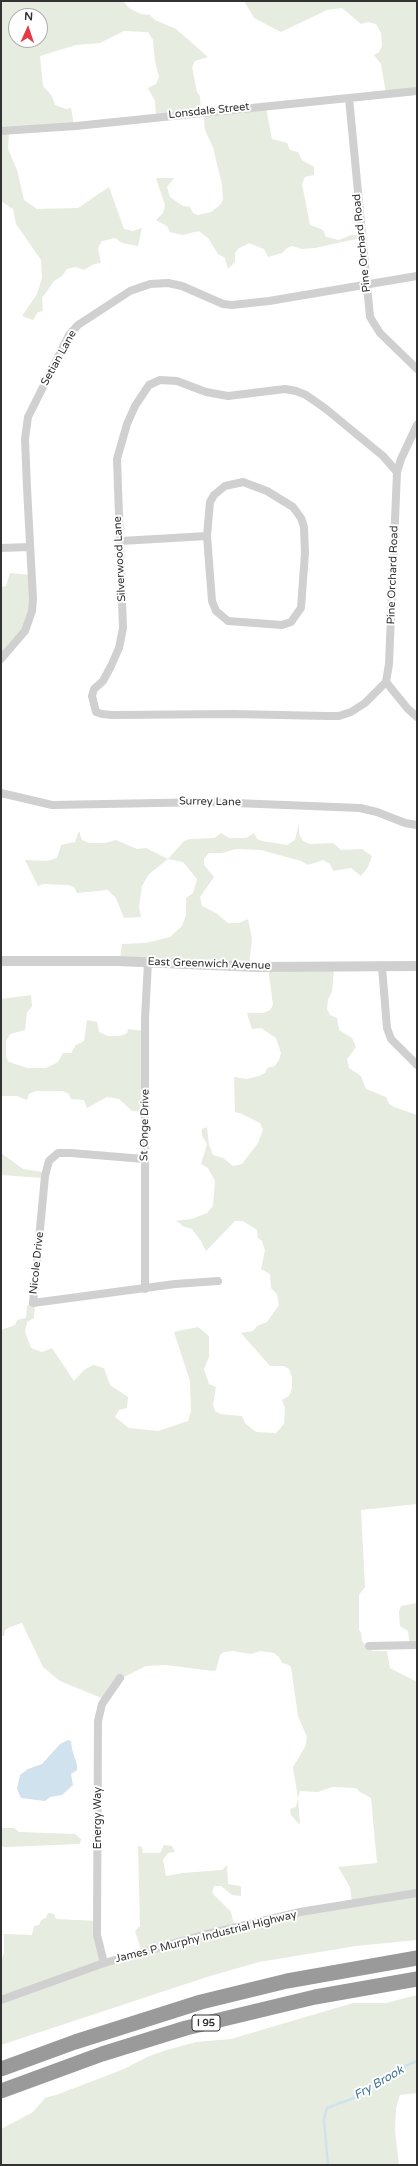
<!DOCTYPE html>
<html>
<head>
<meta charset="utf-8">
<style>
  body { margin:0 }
  #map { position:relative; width:418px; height:2166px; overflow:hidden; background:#fff; font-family:"Varela Round",sans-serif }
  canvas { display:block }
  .frame { position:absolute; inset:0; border:2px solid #333; pointer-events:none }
  .north { position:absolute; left:8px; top:8px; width:40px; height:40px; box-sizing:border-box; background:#fff; border:1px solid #adadad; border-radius:50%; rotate:3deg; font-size:11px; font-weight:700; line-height:16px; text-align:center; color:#333 }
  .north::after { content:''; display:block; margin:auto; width:14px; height:18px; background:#e63946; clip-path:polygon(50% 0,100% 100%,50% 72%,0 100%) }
</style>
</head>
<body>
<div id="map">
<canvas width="418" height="2166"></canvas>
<div class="frame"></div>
<div class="north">N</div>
</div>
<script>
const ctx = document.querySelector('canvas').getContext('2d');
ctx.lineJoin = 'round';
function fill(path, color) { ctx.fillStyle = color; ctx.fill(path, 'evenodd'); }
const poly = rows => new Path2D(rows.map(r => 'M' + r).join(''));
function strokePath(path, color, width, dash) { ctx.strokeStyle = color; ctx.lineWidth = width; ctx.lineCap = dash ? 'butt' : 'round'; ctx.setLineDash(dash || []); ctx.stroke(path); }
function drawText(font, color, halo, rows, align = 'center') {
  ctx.font = font + ' "Varela Round",sans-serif'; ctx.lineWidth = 4; ctx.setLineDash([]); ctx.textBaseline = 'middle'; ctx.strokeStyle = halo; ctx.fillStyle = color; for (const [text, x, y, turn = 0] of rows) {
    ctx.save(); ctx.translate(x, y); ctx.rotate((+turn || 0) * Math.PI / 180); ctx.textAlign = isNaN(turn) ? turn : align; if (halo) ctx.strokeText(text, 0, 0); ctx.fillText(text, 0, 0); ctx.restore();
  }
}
fill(poly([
  [1,1,123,1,129,8,141,14,150,15,155,20,176,29,208,57,195,61,192,67,197,92,200,96,201,111,156,116,155,101,148,88,156,84,159,77,155,61,153,40,148,32,124,31,100,43,76,45,40,56,43,86,52,96,55,105,66,109,71,108,74,125,9,130,8,149,17,170,24,200,37,209,78,208,109,187,124,229,133,231,142,228,138,246,122,243,115,238,102,241,98,248,101,263,94,264,84,270,76,267,67,269,62,276,54,281,42,298,43,311,38,312,33,320,22,316,37,294,42,278,41,260,16,224,13,209,1,201],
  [16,16,40,16,40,40,16,40],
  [244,1,417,1,417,90,386,93,381,64,374,55,379,52,382,46,381,33,376,24,367,22,361,24,342,8,327,10,281,32,254,18],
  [266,107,272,139,287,143,290,150,298,152,302,160,314,167,314,175,305,177,302,184,310,225,323,230,326,237,339,240,351,235,361,235,361,238,315,248,302,249,292,246,287,248,282,253,268,257,264,249,249,243,238,249,235,253,235,262,228,269,225,258,218,254,208,238,199,231,183,235,170,232,167,226,156,220,163,213,165,205,156,178,174,178,167,187,170,197,183,206,190,207,193,213,198,215,211,212,220,205,223,200,222,185,213,147,205,130,203,111],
  [10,573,31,575,29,620,4,654,1,651,1,587,6,586],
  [299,823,299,834,303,841,310,844,333,843,341,850,362,849,372,856,368,867,361,876,351,868,333,871,330,864,323,860,308,865,301,861,261,850,236,849,222,853,209,853,204,859,204,865,214,877,200,897,202,906,216,913,228,923,239,923,248,919,252,939,249,966,120,959,122,944,146,943,170,937,182,926,186,915,186,898,193,893,197,879,183,862,168,859,149,874,142,886,139,907,141,917,124,918,116,898,108,890,77,893,74,887,68,885,43,884,38,886,25,860,47,861,57,858,61,845,75,842,79,831,82,840,89,843,105,843,116,840,137,849,146,848,168,859,184,841,190,839,214,838,221,833,229,838,246,838,254,833,257,839,262,841,287,845,295,840],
  [268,967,334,970,332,992,328,999,327,1009,330,1015,337,1018,339,1030,352,1038,356,1047,347,1059,349,1068,361,1076,366,1089,386,1097,389,1104,394,1107,417,1115,417,1504,361,1510,365,1587,359,1595,359,1630,361,1633,362,1641,369,1649,373,1651,387,1651,390,1668,417,1682,417,1940,356,1946,259,1962,207,1977,1,2045,1,1962,4,1952,4,1934,32,1935,34,1926,39,1925,41,1920,46,1918,48,1913,54,1914,56,1919,97,1921,103,1961,141,1949,135,1931,140,1926,138,1846,142,1847,143,1853,160,1853,164,1845,172,1846,175,1852,168,1853,163,1860,166,1876,183,1873,222,1870,227,1865,228,1884,241,1886,241,1896,232,1895,221,1886,214,1886,212,1893,231,1912,234,1925,352,1902,350,1887,338,1867,377,1863,371,1798,360,1792,356,1788,332,1787,318,1792,300,1791,298,1798,300,1825,291,1815,290,1809,296,1807,298,1798,293,1767,305,1747,307,1737,298,1716,291,1667,289,1665,282,1663,279,1657,274,1653,260,1651,251,1654,233,1651,224,1652,220,1655,216,1670,213,1671,166,1665,146,1666,122,1678,104,1699,60,1681,43,1667,22,1623,10,1627,5,1630,4,1636,1,1636,1,1330,15,1325,17,1320,26,1318,27,1306,32,1302,35,1304,34,1318,27,1322,25,1331,31,1348,42,1352,52,1348,74,1381,84,1370,93,1365,104,1368,110,1385,128,1397,127,1408,119,1410,115,1417,129,1428,158,1431,188,1421,191,1411,190,1381,174,1332,198,1327,209,1336,209,1357,204,1369,209,1384,216,1387,213,1405,215,1411,220,1414,242,1416,245,1423,256,1432,276,1433,284,1424,285,1408,282,1400,289,1396,292,1388,292,1377,289,1369,284,1366,270,1366,241,1333,253,1331,257,1326,267,1322,279,1305,277,1294,271,1288,270,1274,261,1269,265,1250,262,1241,258,1238,257,1230,243,1221,235,1221,206,1251,201,1241,192,1229,182,1226,180,1223,175,1221,192,1219,207,1213,213,1206,215,1181,208,1168,201,1164,207,1144,202,1136,202,1129,207,1127,209,1145,213,1155,223,1158,233,1166,242,1164,258,1143,263,1130,260,1123,242,1114,235,1112,234,1077,247,1079,259,1076,265,1073,267,1068,275,1066,279,1060,281,1053,276,1038,261,1028,252,1029,247,1013,263,1013,270,1010,273,1005],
  [31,995,32,1006,27,1013,25,1030,10,1034,6,1041,6,1057,9,1062,27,1068,46,1068,58,1062,63,1053,71,1053,76,1045,84,1041,87,1020,97,1022,99,1032,108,1036,120,1036,127,1033,128,1029,145,1031,144,1112,132,1111,119,1099,107,1097,87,1108,84,1100,71,1099,69,1094,62,1091,36,1091,29,1094,27,1100,17,1096,1,1096,1,999],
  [1,1153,23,1169,44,1172,43,1178,1,1175],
  [417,1603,417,1648,410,1648,408,1631,400,1626,399,1612,401,1606],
  [1,1828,14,1828,19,1832,75,1834,81,1839,80,1844,5,1847,1,1846],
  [417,1995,417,2093,400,2095,396,2108,395,2130,399,2165,1,2165,1,2129,33,2112,45,2098,59,2094,124,2069,149,2056,167,2050,196,2042,231,2039,353,2003,386,2003]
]), '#e6ecdf');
fill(poly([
  [68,1740,71,1741,72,1749,77,1765,77,1770,71,1774,73,1785,62,1795,50,1797,45,1801,21,1798,17,1789,20,1775,28,1769,42,1764,60,1744]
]), '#cfe2ee');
strokePath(poly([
  [328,2165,324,2119,327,2108,359,2096,403,2067,417,2061]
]), '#cfe2ee', 2.5);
strokePath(poly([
  [349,98,370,317,380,333,417,369],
  [1,131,76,126,417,91],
  [397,472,383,456,326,409,306,395,296,391,285,389,228,396,206,392,177,381,160,380,149,385,135,406,127,424,117,459,123,628,119,648,111,666,103,681,94,689,92,696,96,712,102,714,112,715,234,714,327,716,339,716,351,712,365,703,386,682,389,664,397,472,401,459,417,425],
  [243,482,267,491,293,507,301,518,304,527,305,553,301,608,291,622,282,625,228,621,216,611,212,601,207,536,210,502,214,495,225,486,243,482],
  [121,541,207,536],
  [1,548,29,547],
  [1,659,25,631,32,611,33,599,27,488,25,439,28,417,69,335,78,325,130,291,150,284,168,283,182,286,223,304,232,305,269,301,417,276],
  [386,682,408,709,417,717],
  [1,793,52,805,210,802,360,808,377,812,405,823,417,825],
  [382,967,387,1028,391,1039,417,1065],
  [144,1159,71,1153,58,1153,49,1161,45,1176,33,1303,175,1284,218,1281],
  [145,1289,145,1019,148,962],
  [369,1646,417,1645],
  [104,1963,97,1935,98,1721,102,1704,120,1678],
  [1,2000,104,1963,203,1935,300,1912,417,1893]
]), '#d0d0d0', 8);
strokePath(poly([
  [1,961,117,961,257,967,417,966]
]), '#d0d0d0', 10);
strokePath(poly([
  [1,2069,75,2042,201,2002,287,1981,417,1958],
  [1,2091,102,2054,186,2028,315,1997,417,1979]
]), '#9a9a9a', 15);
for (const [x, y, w] of [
  [206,2023,28]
]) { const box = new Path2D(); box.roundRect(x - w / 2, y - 8, w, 16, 3); ctx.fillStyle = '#fff'; ctx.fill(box); strokePath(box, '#333', 1); }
drawText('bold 10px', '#333', null, [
  ["I 95",206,2023]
]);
drawText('11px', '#333', '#fff', [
  ["Lonsdale Street",209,111,-6],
  ["Pine Orchard Road",362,243,-96],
  ["Setian Lane",59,358,-61],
  ["Silverwood Lane",120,559,-93],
  ["Pine Orchard Road",393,575,-88],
  ["Surrey Lane",210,802,1],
  ["East Greenwich Avenue",209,964,2],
  ["St Onge Drive",145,1125,-89],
  ["Nicole Drive",37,1263,-84],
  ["Energy Way",98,1818,-90],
  ["James P Murphy Industrial Highway",206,1937,-14]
]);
drawText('italic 12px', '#3f7597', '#fff', [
  ["Fry Brook",379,2083,-30]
]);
</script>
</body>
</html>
